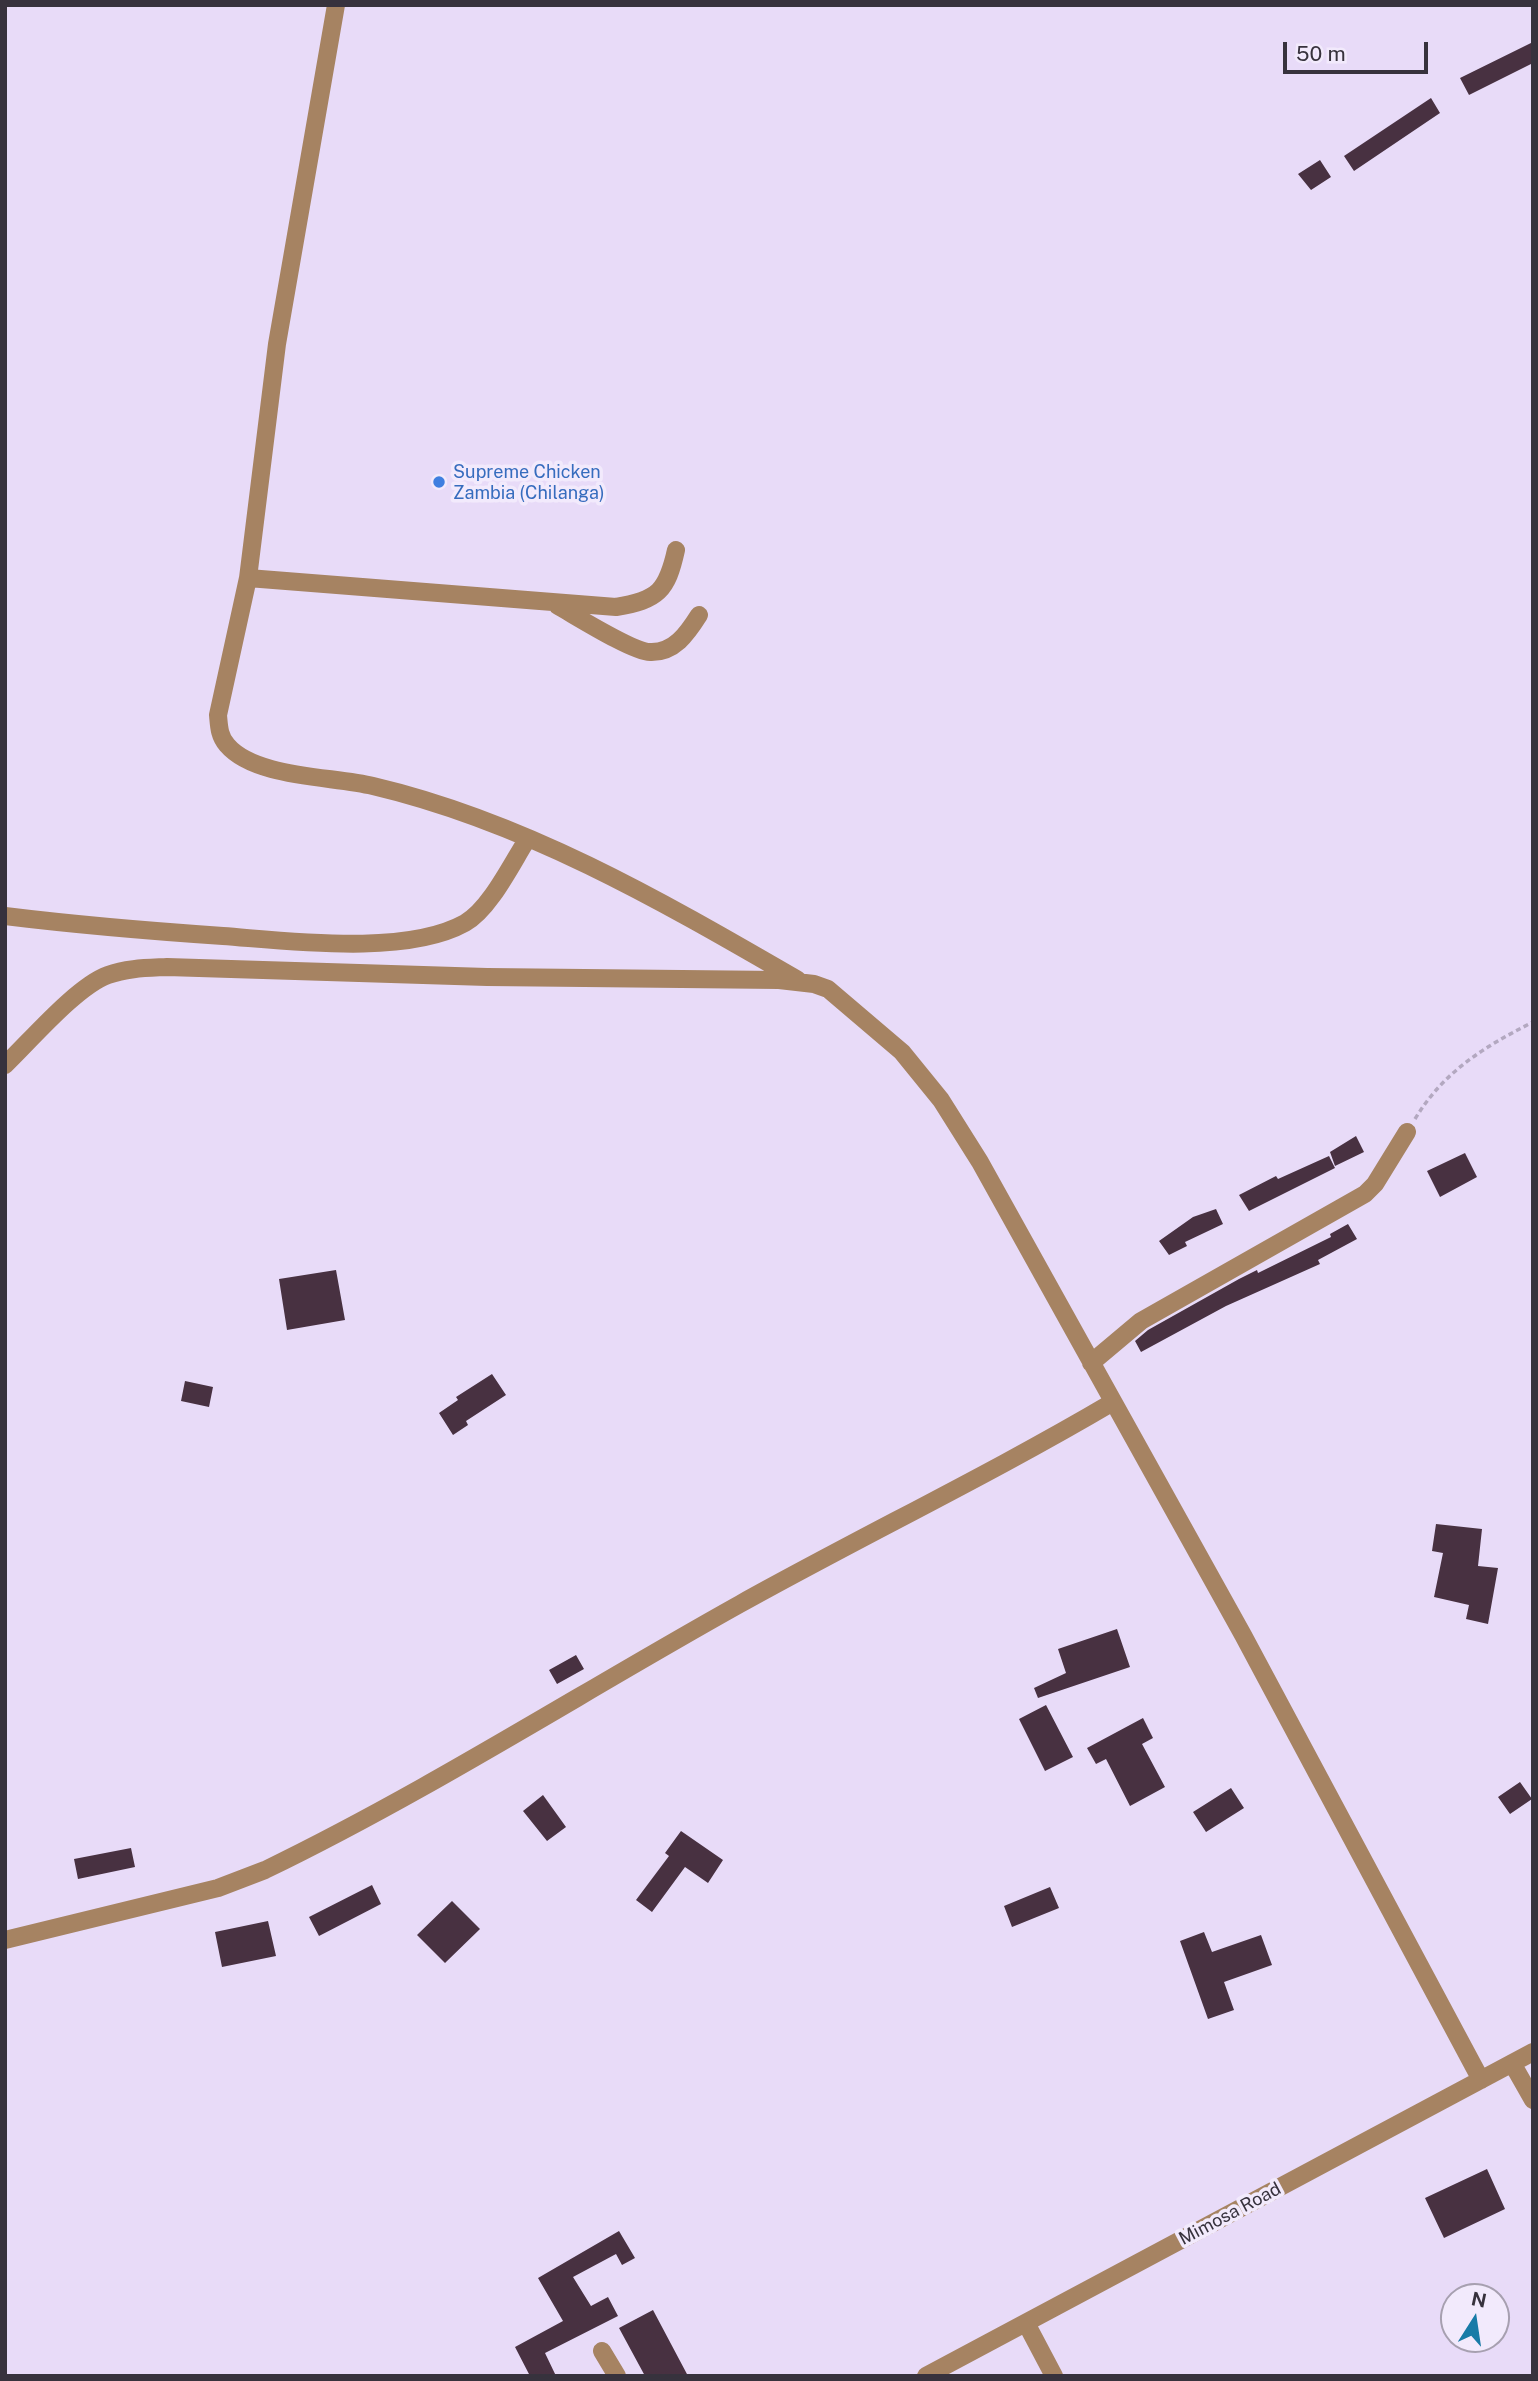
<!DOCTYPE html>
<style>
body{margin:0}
#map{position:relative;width:1538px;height:2381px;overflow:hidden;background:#e8dbf8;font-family:"Public Sans",sans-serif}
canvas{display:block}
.frame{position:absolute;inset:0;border:7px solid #37323d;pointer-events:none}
.north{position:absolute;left:1440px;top:2283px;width:70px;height:70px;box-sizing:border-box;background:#f2eafc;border:2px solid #a7a0b0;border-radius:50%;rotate:12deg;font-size:19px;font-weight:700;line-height:28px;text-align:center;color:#37323d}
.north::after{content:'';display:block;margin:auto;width:24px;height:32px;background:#187ba7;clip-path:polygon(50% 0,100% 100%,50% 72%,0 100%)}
.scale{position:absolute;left:1283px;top:42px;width:145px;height:32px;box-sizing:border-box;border:4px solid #37323d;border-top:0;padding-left:9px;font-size:21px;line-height:24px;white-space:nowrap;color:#37323d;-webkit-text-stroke:5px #f2eafc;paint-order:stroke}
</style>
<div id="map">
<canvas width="1538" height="2381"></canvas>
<div class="frame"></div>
<div class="north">N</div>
<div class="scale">50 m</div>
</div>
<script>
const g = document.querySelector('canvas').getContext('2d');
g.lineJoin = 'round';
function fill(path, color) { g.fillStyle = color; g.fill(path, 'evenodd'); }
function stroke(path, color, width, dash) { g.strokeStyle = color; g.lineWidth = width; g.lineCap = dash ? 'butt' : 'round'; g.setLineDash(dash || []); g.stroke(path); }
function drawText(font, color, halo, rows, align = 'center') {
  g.font = font + ' "Public Sans",sans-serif'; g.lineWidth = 7; g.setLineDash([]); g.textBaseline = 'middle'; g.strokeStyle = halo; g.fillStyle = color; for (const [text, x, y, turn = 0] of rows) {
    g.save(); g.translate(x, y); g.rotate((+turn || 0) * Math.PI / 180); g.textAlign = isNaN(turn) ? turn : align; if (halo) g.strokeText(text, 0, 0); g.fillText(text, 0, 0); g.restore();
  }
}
fill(new Path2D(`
 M1533 42V63L1469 95 1460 78Z
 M1431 98 1440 113 1354 171 1344 156Z
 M1320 160 1331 177 1311 190 1298 174Z
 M1356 1136 1364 1152 1335 1166 1330 1152Z
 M1465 1153 1477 1177 1440 1197 1427 1171Z
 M1329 1156 1335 1168 1249 1211 1239 1195 1276 1176 1278 1179Z
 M1216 1209 1223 1224 1185 1242 1187 1246 1169 1255 1159 1241 1193 1217Z
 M1348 1224 1357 1239 1318 1260 1320 1264 1226 1306 1141 1352 1135 1341 1148 1330 1239 1279 1257 1270 1258 1273 1331 1237 1330 1234Z
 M336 1270 345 1320 287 1330 279 1279Z
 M492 1374 506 1395 466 1421 468 1425 453 1435 439 1413 458 1400 456 1397Z
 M185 1381 213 1387 209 1407 181 1401Z
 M1436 1524 1482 1529 1478 1566 1498 1568 1488 1624 1466 1619 1469 1605 1434 1597 1443 1553 1432 1551Z
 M1117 1629 1130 1667 1038 1698 1034 1688 1066 1673 1058 1649Z
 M576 1655 584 1669 557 1684 549 1670Z
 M1046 1705 1073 1757 1045 1771 1019 1719Z
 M1143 1718 1153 1738 1142 1744 1165 1787 1130 1806 1106 1759 1096 1764 1087 1748Z
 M1520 1782 1532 1799 1510 1814 1498 1797Z
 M1231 1788 1244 1808 1206 1832 1193 1812Z
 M543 1795 566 1827 547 1841 523 1811Z
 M681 1831 723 1860 708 1883 685 1867 652 1912 636 1900 669 1856 665 1853Z
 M131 1848 135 1867 78 1879 74 1859Z
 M372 1885 381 1904 319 1936 309 1917Z
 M1050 1887 1059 1908 1012 1927 1004 1906Z
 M452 1901 480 1929 445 1963 417 1935Z
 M268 1921 276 1956 222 1967 215 1932Z
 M1204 1932 1212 1952 1261 1935 1272 1965 1224 1982 1234 2010 1208 2019 1180 1941Z
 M1487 2169 1505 2209 1444 2238 1425 2198Z
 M619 2231 635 2258 622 2265 616 2254 573 2277 591 2306 608 2297 618 2316 545 2353 556 2376H530L515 2347 563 2321 538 2278Z
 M653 2310 688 2376H645L619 2328Z`), '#483141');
stroke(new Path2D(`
 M1415 1119C1444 1071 1484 1047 1533 1022`), '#b3a8c0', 3.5, [5, 3.5]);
stroke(new Path2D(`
 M336 5 277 344 248 578 218 715C219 726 219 736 227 745 255 778 332 776 373 786 526 822 663 902 798 980
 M248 578 616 607C658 600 667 591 676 550
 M558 606C576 616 633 652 650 652 674 653 687 634 699 615
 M5 916C78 925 150 931 223 936 290 941 406 956 465 923 490 909 512 863 528 838
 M5 1065C31 1040 77 986 108 975 127 968 148 968 167 967L487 977 779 980 814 984 828 989 902 1052 941 1100 980 1162 1243 1635 1481 2080
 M1091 1363 1141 1321 1365 1194 1375 1184 1407 1132
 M5 1940 218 1888 265 1870C428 1791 582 1692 740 1604 864 1535 991 1474 1113 1402
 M1512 2063 1533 2100
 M1026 2323 1054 2376
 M602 2351 617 2376
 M926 2376 1533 2052`), '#a68362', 18);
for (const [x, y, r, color] of [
 [439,482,7,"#3f7fe0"]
]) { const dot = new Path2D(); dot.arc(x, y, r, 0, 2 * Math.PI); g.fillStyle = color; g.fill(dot); stroke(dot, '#f2eafc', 2.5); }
drawText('18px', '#366cbe', '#f2eafc', [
 ["Supreme Chicken",453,472],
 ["Zambia (Chilanga)",453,493]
], 'left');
drawText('18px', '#37323d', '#f2eafc', [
 ["Mimosa Road",1230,2214,-28]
]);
</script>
